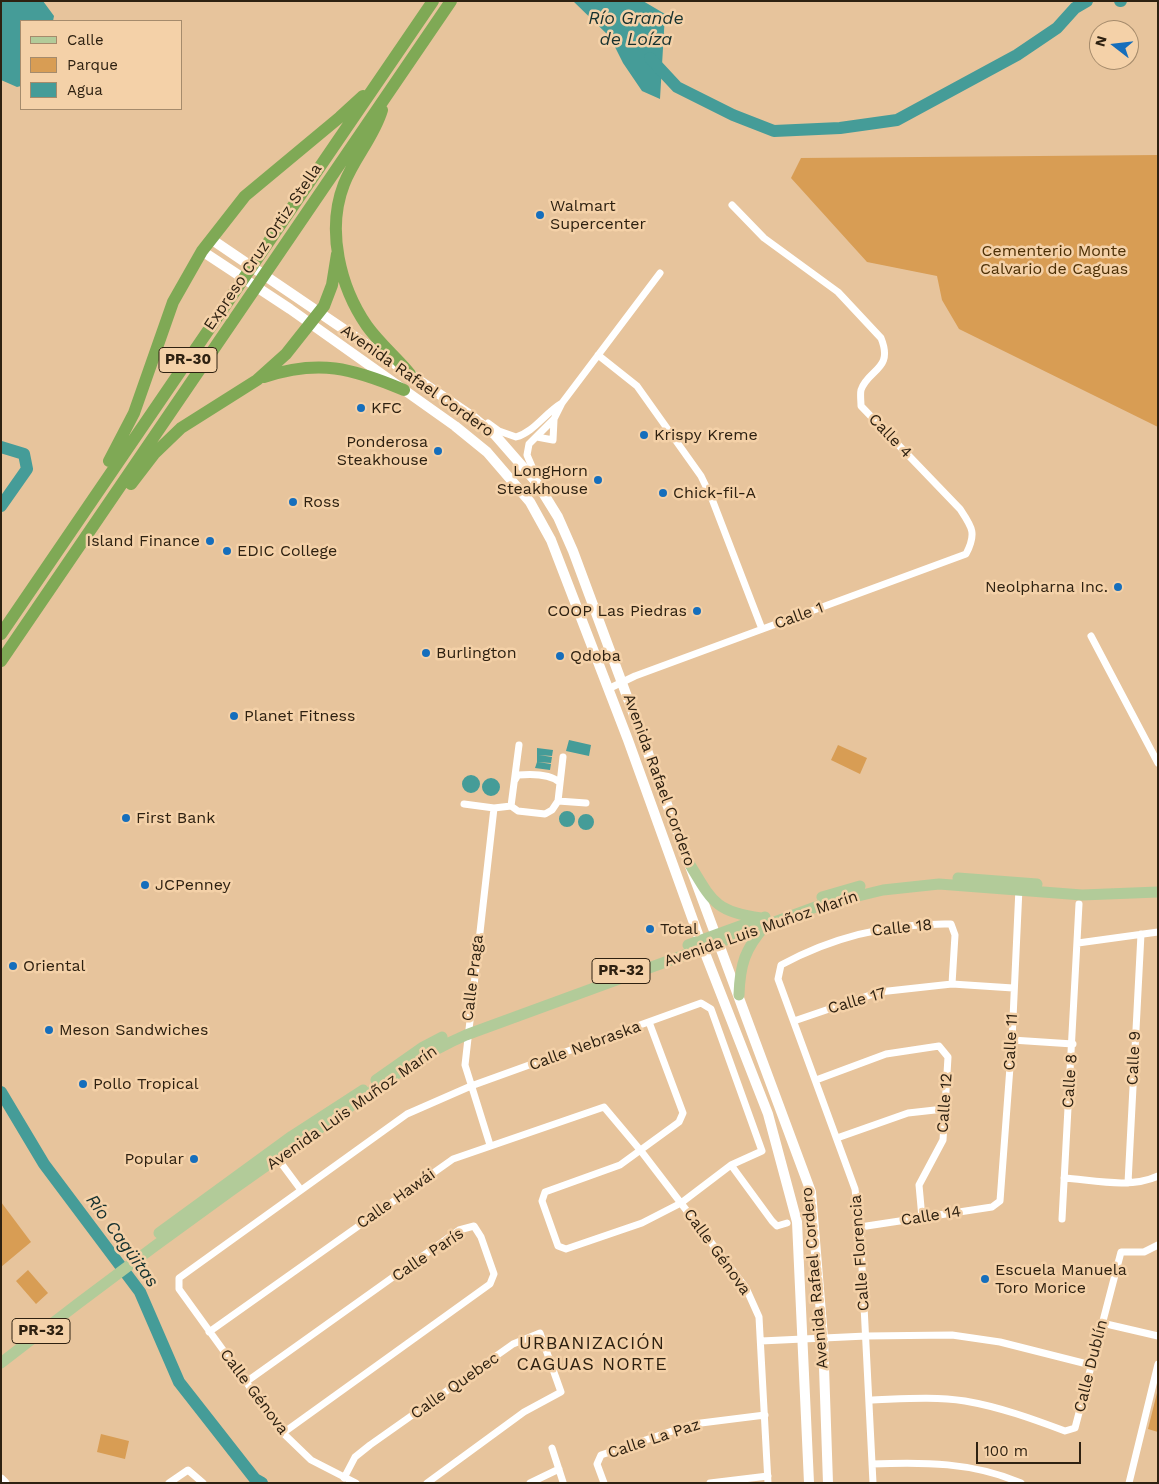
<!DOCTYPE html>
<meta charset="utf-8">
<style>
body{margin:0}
#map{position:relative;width:1159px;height:1484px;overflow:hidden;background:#e7c49c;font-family:"Work Sans",sans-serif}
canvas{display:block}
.frame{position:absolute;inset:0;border:2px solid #2e2111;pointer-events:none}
.legend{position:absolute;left:20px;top:20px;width:162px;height:90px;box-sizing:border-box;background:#f4d1a8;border:1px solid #a58b6c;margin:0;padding:6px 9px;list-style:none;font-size:15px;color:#2e2111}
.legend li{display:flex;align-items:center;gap:10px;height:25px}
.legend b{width:25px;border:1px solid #a58b6c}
.north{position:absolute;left:1089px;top:20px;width:50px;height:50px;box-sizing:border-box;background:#f4d1a8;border:1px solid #a58b6c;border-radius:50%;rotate:286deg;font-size:14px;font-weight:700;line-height:20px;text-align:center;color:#2e2111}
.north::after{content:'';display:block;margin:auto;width:18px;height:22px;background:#156ebc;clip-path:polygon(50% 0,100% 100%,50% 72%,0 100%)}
.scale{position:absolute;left:976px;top:1442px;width:105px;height:22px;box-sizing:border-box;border:2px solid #2e2111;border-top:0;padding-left:6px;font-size:15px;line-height:18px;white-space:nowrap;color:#2e2111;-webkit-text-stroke:4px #f4d1a8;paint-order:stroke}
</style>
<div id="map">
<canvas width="1159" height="1484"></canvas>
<div class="frame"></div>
<ul class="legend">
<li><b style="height:6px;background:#b2cb99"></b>Calle</li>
<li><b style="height:14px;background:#d89d54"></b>Parque</li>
<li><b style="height:14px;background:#459c98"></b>Agua</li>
</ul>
<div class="north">N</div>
<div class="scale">100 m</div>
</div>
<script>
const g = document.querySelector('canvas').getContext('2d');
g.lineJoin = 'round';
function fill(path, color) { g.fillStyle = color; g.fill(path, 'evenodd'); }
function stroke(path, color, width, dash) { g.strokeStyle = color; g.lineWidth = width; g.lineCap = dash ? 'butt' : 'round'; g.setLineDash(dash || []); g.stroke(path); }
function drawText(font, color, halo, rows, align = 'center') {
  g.font = font + ' "Work Sans",sans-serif'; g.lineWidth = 5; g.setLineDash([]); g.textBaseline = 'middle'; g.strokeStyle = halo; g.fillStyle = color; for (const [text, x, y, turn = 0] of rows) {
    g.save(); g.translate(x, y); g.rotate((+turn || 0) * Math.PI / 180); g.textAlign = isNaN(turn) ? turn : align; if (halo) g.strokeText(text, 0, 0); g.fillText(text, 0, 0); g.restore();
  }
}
fill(new Path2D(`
 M1158 155V427L959 329 942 300 937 276 867 262 791 178 801 158Z
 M838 745 867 758 860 774 831 760Z
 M1 1202 31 1242 1 1267Z
 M28 1270 48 1293 36 1304 16 1281Z
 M1158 1389V1432L1148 1429Z
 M101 1434 129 1441 125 1459 97 1452Z`), '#d89d54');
fill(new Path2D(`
 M1 1H43L54 16 53 21H21V86L17 87 1 80Z
 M573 1H643L665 14 660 99 642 91 623 63 610 37Z
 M569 740 591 745 589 756 566 751Z
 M537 748 553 750 552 756 539 755 552 757 551 763 538 762 551 764 550 770 535 768 537 762Z
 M462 784a9 9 0 1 1 18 0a9 9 0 1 1-18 0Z
 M482 787a9 9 0 1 1 18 0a9 9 0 1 1-18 0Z
 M559 819a8 8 0 1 1 16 0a8 8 0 1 1-16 0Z
 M578 822a8 8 0 1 1 16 0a8 8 0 1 1-16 0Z`), '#459c98');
stroke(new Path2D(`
 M1120 1H1121
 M650 58 677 87 733 115 774 131 840 128 897 120 1017 55 1057 28 1075 8 1087 1
 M1 447 24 454 27 469 1 506
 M1 1092 44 1164 140 1292 179 1382 255 1479 262 1483`), '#459c98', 12);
stroke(new Path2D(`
 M598 355 637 386 701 476 712 499 762 629
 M488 423 499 431 516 437C534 432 545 413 562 403
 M537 437 553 440 554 420
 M533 478V469L527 455 529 444 554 419 562 403 660 273
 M1091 636 1158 763
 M608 689 635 676 966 554C977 533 972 527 960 509L861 406C861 401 860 394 861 390 868 369 894 370 881 338L838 292 764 238 732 205
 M515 780 518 775C530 774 550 774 559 782
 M558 801 586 803
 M464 804 494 808 511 806 518 811 545 814 552 810 558 801 563 757
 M511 806 519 745
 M1078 943 1158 932
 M794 1021 879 992 952 984 1013 988
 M1012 1040 1073 1044
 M816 1080 886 1054 939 1046 948 1057 943 1140 919 1185 922 1218
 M837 1138 908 1113 944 1109
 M490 1145 465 1065 494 808
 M275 1155 301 1190
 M731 1165 772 1221 777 1226 787 1223
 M1064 1178C1093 1180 1130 1189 1158 1176
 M1128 1183 1141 934
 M1062 1219 1079 904
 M860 1227 992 1207 1000 1201 1012 1040 1019 888
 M1102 1323 1158 1336
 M209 1332 453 1159 604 1107 641 1151 746 1288 759 1317 768 1483
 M761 1341 866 1336 952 1335 1000 1342 1091 1365
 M246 1382 459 1230 474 1226 481 1237 494 1274 490 1284 283 1433
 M869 1400C901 1399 934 1396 965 1401 1000 1407 1033 1419 1065 1431L1075 1428 1121 1252H1144L1158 1245
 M552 1448 563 1482
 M872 1464C923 1462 973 1462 1021 1483
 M344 1478 355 1457 370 1445 513 1344 540 1333 561 1392 524 1412 427 1483
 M169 1483 188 1470 203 1483
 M356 1483 311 1460 283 1433 179 1289V1278L407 1114 471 1086 701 1003 711 1009 762 1151 731 1165 681 1203 642 1223 566 1249 558 1246 542 1201 545 1192 620 1165 679 1122 683 1113 649 1022
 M530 1483 559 1469
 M604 1483 597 1464 601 1455 693 1424 765 1415
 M710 1483 768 1476
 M873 1483 860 1227 855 1189 778 979 781 965C834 936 892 923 951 924L955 935 952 984
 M1129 1483 1158 1364`), '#fff', 7);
stroke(new Path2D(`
 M1 1479 5 1483`), '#fff', 9);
stroke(new Path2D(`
 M211 239 473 417 495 435 537 483 558 517 573 551 811 1192 823 1338 828 1483
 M202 251 290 309 455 426 487 452 530 502 551 540 628 740 703 948 768 1114 797 1222 809 1483`), '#fff', 10);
stroke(new Path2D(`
 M689 863C712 901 715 912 761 918
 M958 878 1037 884
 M822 897 860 886
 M688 945 765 917
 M739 995C740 964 745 949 765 926
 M376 1080 423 1047 442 1037
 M159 1233 292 1136 363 1090
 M1 1363C102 1284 205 1208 310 1135 361 1100 410 1059 466 1035L821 905 883 890 939 884 1082 895 1158 892`), '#b2cb99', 11);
stroke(new Path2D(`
 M382 110C374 137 354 158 344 184 326 230 340 287 367 326 380 344 397 358 410 374
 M264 377C319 359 352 368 404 390
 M109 461 134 413 173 302 202 251 245 196 340 117 363 96
 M131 484 154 454 181 428 257 380 286 354 324 306 332 285 337 254
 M1 634 433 1
 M1 661 451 1`), '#7fa955', 12);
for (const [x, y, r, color] of [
 [540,215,5,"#156ebc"],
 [361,408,5,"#156ebc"],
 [644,435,5,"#156ebc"],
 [438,451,5,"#156ebc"],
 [598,480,5,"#156ebc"],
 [663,493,5,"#156ebc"],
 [293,502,5,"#156ebc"],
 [210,541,5,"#156ebc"],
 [227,551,5,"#156ebc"],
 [1118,587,5,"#156ebc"],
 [697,611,5,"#156ebc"],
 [426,653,5,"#156ebc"],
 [560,656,5,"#156ebc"],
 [234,716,5,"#156ebc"],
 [126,818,5,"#156ebc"],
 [145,885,5,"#156ebc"],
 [650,929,5,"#156ebc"],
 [13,966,5,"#156ebc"],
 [49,1030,5,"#156ebc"],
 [83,1084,5,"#156ebc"],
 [194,1159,5,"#156ebc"],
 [985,1279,5,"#156ebc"]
]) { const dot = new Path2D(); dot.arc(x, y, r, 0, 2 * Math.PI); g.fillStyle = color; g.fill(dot); stroke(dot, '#f4d1a8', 2); }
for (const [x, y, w] of [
 [188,360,58],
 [621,971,58],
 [41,1331,58]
]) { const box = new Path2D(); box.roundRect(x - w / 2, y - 12.5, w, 25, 4); g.fillStyle = '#f4d1a8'; g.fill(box); stroke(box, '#2e2111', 1); }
drawText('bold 15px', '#2e2111', null, [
 ["PR-30",188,360],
 ["PR-32",621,971],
 ["PR-32",41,1331]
]);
drawText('16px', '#2e2111', '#f4d1a8', [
 ["Walmart",550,206],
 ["Supercenter",550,224],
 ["KFC",371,408],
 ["Krispy Kreme",654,435],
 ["Ponderosa",428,442,"right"],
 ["Steakhouse",428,460,"right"],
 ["LongHorn",588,471,"right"],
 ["Steakhouse",588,489,"right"],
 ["Chick-fil-A",673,493],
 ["Ross",303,502],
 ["Island Finance",200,541,"right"],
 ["EDIC College",237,551],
 ["Neolpharna Inc.",1108,587,"right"],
 ["COOP Las Piedras",687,611,"right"],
 ["Burlington",436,653],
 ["Qdoba",570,656],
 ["Planet Fitness",244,716],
 ["First Bank",136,818],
 ["JCPenney",155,885],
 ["Total",660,929],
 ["Oriental",23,966],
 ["Meson Sandwiches",59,1030],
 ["Pollo Tropical",93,1084],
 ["Popular",184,1159,"right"],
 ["Escuela Manuela",995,1270],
 ["Toro Morice",995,1288]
], 'left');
drawText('16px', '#2e2111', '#f4d1a8', [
 ["Expreso Cruz Ortiz Stella",263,247,-56],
 ["Avenida Rafael Cordero",417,381,35],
 ["Calle 4",890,436,46],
 ["Calle 1",799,616,-20],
 ["Avenida Rafael Cordero",659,780,70],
 ["Calle 18",902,928,-6],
 ["Avenida Luis Muñoz Marín",761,929,-19],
 ["Calle Praga",473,978,-83],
 ["Calle 17",857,1001,-16],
 ["Calle 11",1011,1042,-87],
 ["Calle Nebraska",585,1046,-20],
 ["Calle 9",1134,1058,-87],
 ["Calle 8",1070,1081,-86],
 ["Calle 12",945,1103,-86],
 ["Avenida Luis Muñoz Marín",352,1108,-35],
 ["Calle Hawái",396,1199,-35],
 ["Calle 14",931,1216,-9],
 ["Calle Génova",717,1252,54],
 ["Calle Florencia",860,1253,-94],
 ["Calle París",428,1255,-34],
 ["Avenida Rafael Cordero",815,1278,-95],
 ["Calle Dublín",1091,1366,-76],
 ["Calle Quebec",455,1386,-35],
 ["Calle Génova",254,1392,53],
 ["Calle La Paz",654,1439,-18]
]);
drawText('16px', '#4d3006', '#f4d1a8', [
 ["Cementerio Monte",1054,251],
 ["Calvario de Caguas",1054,269]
]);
drawText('italic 18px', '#15312f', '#f4d1a8', [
 ["Río Grande",636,19],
 ["de Loíza",636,40],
 ["Río Cagüitas",122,1241,54]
]);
g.letterSpacing = '1px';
drawText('18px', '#2e2111', '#f4d1a8', [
 ["URBANIZACIÓN",592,1344],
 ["CAGUAS NORTE",592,1365]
]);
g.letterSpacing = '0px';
</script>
